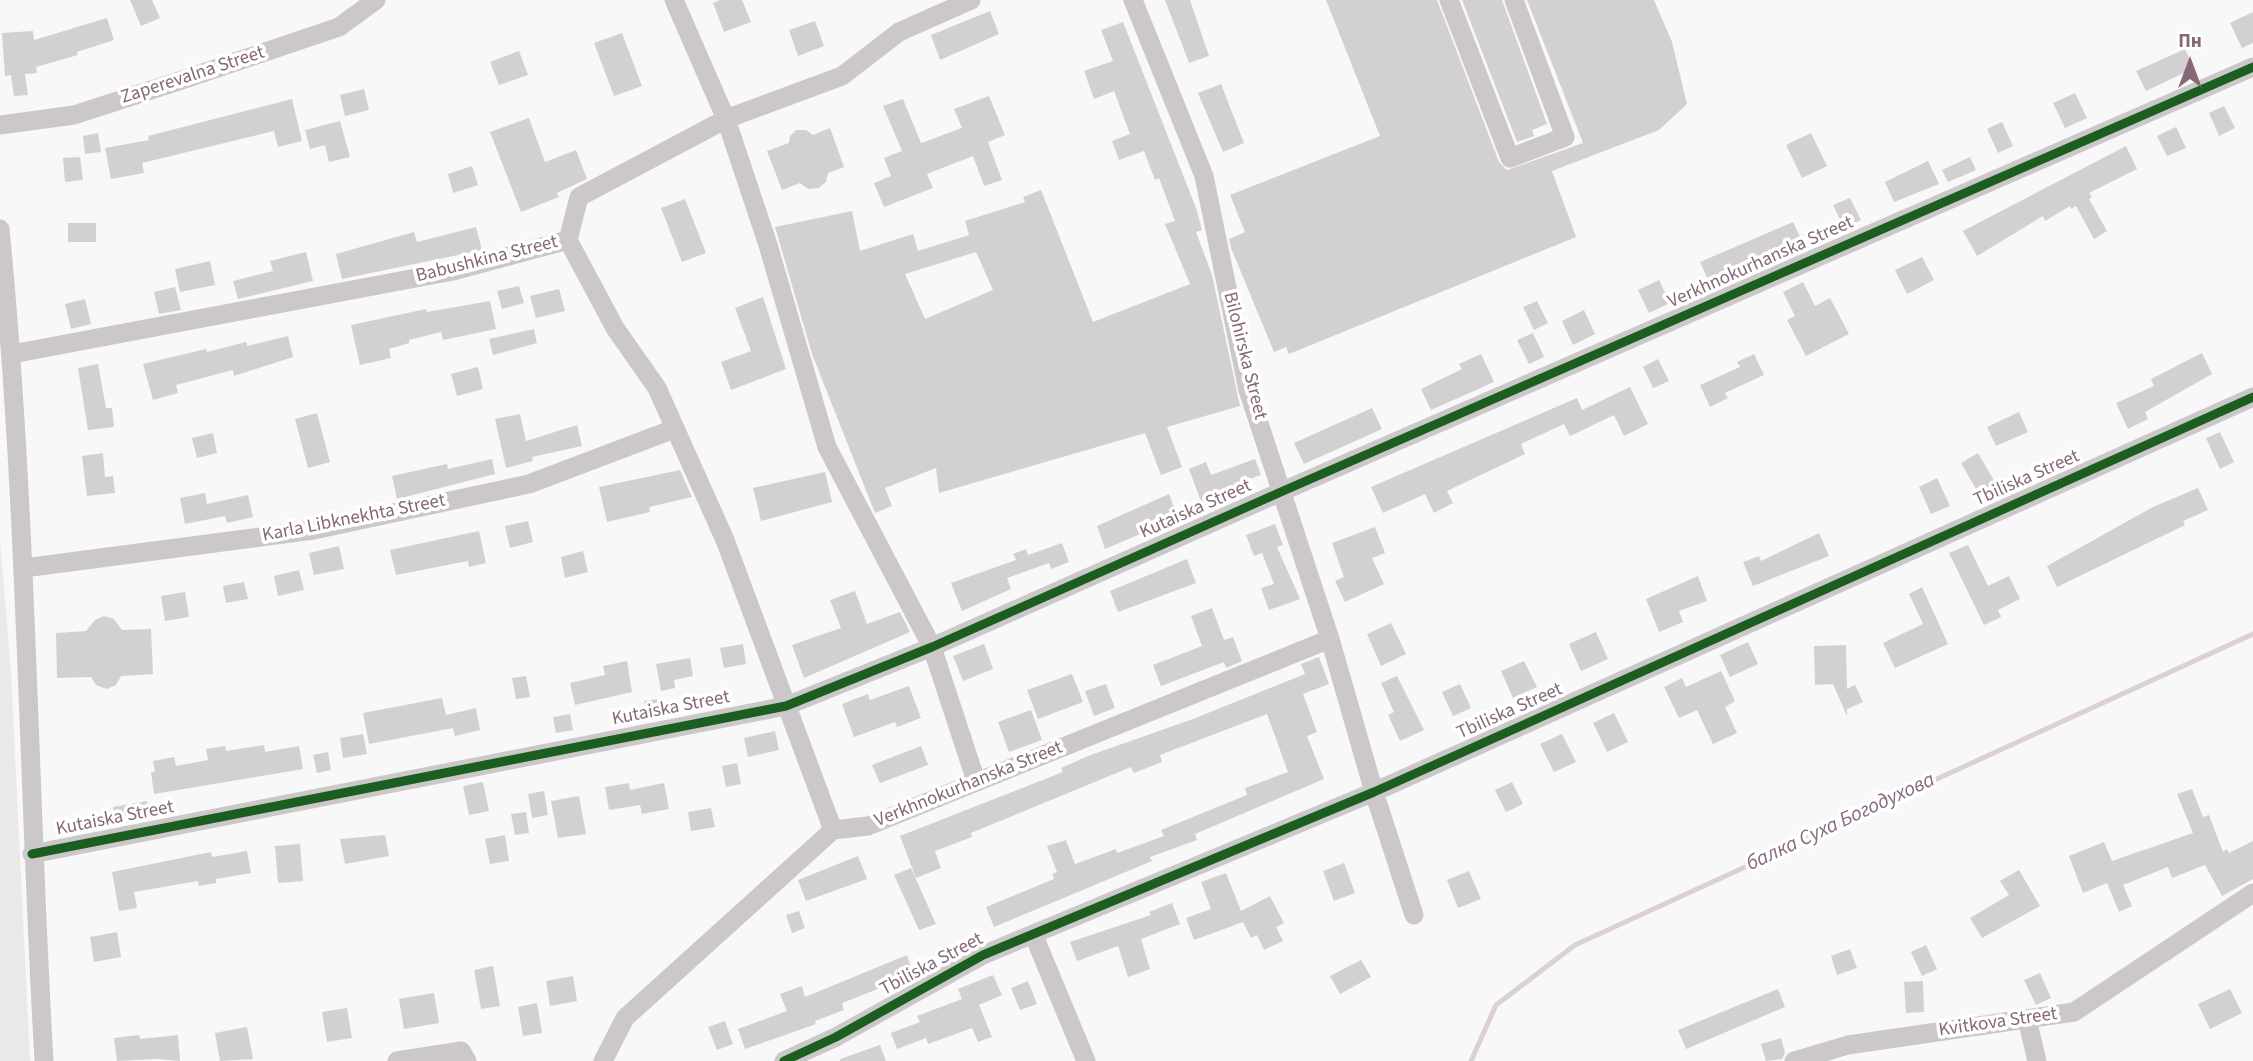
<!DOCTYPE html>
<meta charset="utf-8">
<style>
body{margin:0}
#map{position:relative;width:2253px;height:1061px;overflow:hidden;background:#f8f8f8;font-family:"Source Sans 3",sans-serif}
canvas{display:block}
.north{position:absolute;left:2155px;top:28px;width:70px;height:70px;-webkit-text-stroke:5px #fff;paint-order:stroke;rotate:0deg;font-size:19px;font-weight:700;line-height:28px;text-align:center;color:#876879}
.north::after{content:'';display:block;margin:auto;width:24px;height:32px;background:#876879;clip-path:polygon(50% 0,100% 100%,50% 72%,0 100%)}
</style>
<div id="map">
<canvas width="2253" height="1061"></canvas>
<div class="north">Пн</div>
</div>
<script>
const g = document.querySelector('canvas').getContext('2d');
g.lineJoin = 'round';
function fill(path, color) { g.fillStyle = color; g.fill(path, 'evenodd'); }
function stroke(path, color, width, dash) { g.strokeStyle = color; g.lineWidth = width; g.lineCap = dash ? 'butt' : 'round'; g.setLineDash(dash || []); g.stroke(path); }
function drawText(font, color, halo, rows, align = 'center') {
  g.font = font + ' "Source Sans 3",sans-serif'; g.lineWidth = 7; g.setLineDash([]); g.textBaseline = 'middle'; g.strokeStyle = halo; g.fillStyle = color; for (const [text, x, y, turn = 0] of rows) {
    g.save(); g.translate(x, y); g.rotate((+turn || 0) * Math.PI / 180); g.textAlign = isNaN(turn) ? turn : align; if (halo) g.strokeText(text, 0, 0); g.fillText(text, 0, 0); g.restore();
  }
}
fill(new Path2D(`
 M0 539 11 673 30 1061H0Z`), '#eae8ea');
stroke(new Path2D(`
 M1471 1061 1496 1005 1575 945 2253 634`), '#dbd0d8', 5);
fill(new Path2D(`
 M130 0H152L160 18 141 26Z
 M720 0H742L751 22 724 32 713 3Z
 M1165 0H1190L1209 56 1189 63Z
 M1326 0H1437L1499 162 1507 170 1583 143 1527 0H1654L1672 42 1687 104 1659 130 1552 171 1576 237 1289 354 1286 347 1274 352 1231 248 1229 239 1245 232 1230 195 1380 136Z
 M1462 0H1502L1547 124 1532 130 1534 136 1517 142Z
 M990 11 999 34 940 60 931 35Z
 M2253 12V43L2242 48 2230 23Z
 M107 18 114 40 77 52 78 55 36 67 37 73 25 74 28 95 14 96 11 75 5 76 2 33 33 31 34 40Z
 M815 21 824 46 798 56 789 30Z
 M1123 22 1196 208 1202 230 1196 232 1212 275 1240 406 1167 427 1182 467 1161 475 1145 433 939 493 936 468 885 488 892 506 875 513 812 354 775 227 852 211 860 251 913 234 918 251 969 235 965 221 1025 202 1023 197 1041 190 1093 322 1190 284 1165 224 1175 221 1159 178 1155 180 1144 151 1119 160 1112 141 1130 134 1114 91 1094 99 1084 71 1113 61 1101 30ZM976 252 993 290 925 319 905 274Z
 M622 33 642 86 614 96 594 43Z
 M2185 49 2194 68 2146 91 2136 71Z
 M519 51 528 75 499 85 490 62Z
 M1221 84 1244 143 1223 152 1198 93Z
 M364 89 369 110 345 116 340 95Z
 M2075 93 2087 118 2065 128 2053 103Z
 M989 96 1005 135 988 142 1002 180 984 186 973 156 927 174 933 188 884 207 874 183 891 176 884 158 902 151 883 106 903 99 921 143 962 128 954 109Z
 M292 99 302 141 278 147 274 131 142 163 144 173 111 179 105 148 149 140 148 136Z
 M2224 106 2235 128 2219 136 2209 113Z
 M529 118 545 162 576 150 587 179 557 193 559 197 521 212 490 132Z
 M340 121 350 157 329 162 325 145 310 149 305 130Z
 M2002 122 2013 146 1998 153 1987 129Z
 M2176 127 2186 148 2167 156 2157 136Z
 M830 128 844 167 828 173 826 182 819 188 808 189 800 183 782 190 767 151 789 143 790 136 796 130H806L813 135Z
 M98 133 101 152 85 154 83 136Z
 M1811 133 1827 166 1802 178 1786 145Z
 M2126 146 2137 169 2089 193 2092 197 2089 199 2107 231 2094 239 2076 206 2071 209 2070 206 2045 221 2043 216 1977 256 1963 231Z
 M80 157 83 180 65 182 63 158Z
 M1970 157 1976 170 1948 182 1942 170Z
 M1928 161 1939 184 1894 202 1885 182Z
 M472 166 478 185 453 193 448 174Z
 M1850 198 1861 220 1844 228 1833 205Z
 M685 199 706 253 682 262 661 208Z
 M1793 222 1802 241 1711 286 1700 262Z
 M68 223H96V242H68Z
 M476 227 482 250 342 279 336 254 414 232 417 242Z
 M306 252 313 281 238 299 233 281 273 271 270 261Z
 M1922 257 1934 280 1907 294 1895 270Z
 M210 261 215 285 180 292 175 269Z
 M1659 280 1670 303 1649 313 1638 290Z
 M1803 282 1815 306 1830 298 1849 334 1806 356 1787 320 1795 316 1783 292Z
 M519 286 524 303 502 309 497 291Z
 M175 287 181 310 159 314 154 292Z
 M559 289 565 311 536 318 530 296Z
 M763 297 786 369 731 390 721 362 751 351 735 308Z
 M85 299 91 324 71 329 65 304Z
 M490 301 496 329 443 340 441 332 409 340V343L389 349 391 358 360 365 351 325 426 309 427 312Z
 M1537 301 1548 323 1534 330 1523 307Z
 M1584 310 1595 334 1573 345 1562 321Z
 M534 329 537 343 493 355 489 339Z
 M1533 333 1544 357 1529 364 1517 340Z
 M288 336 293 357 234 376 233 370 176 385 178 393 153 400 143 364 206 349 207 352 246 342 247 346Z
 M2202 353 2212 374 2145 412 2148 419 2128 429 2116 403 2154 386 2151 379Z
 M1481 354 1494 382 1431 410 1421 389 1462 369 1459 364Z
 M1754 354 1764 375 1725 393 1728 398 1710 407 1700 385 1740 367 1737 362Z
 M1658 359 1669 381 1653 388 1643 367Z
 M98 364 106 408H112L114 427 88 430 78 368Z
 M478 367 483 389 457 396 451 374Z
 M1630 387 1648 424 1624 436 1614 415 1570 436 1564 424 1521 444 1525 454 1447 491 1453 503 1434 513 1425 494 1383 513 1371 487 1577 398 1582 410Z
 M1372 408 1382 429 1304 464 1294 443Z
 M2019 412 2028 432 1996 446 1987 427Z
 M317 413 330 462 308 468 295 419Z
 M520 414 526 441 577 425 582 446 532 457 533 461 506 468 495 419Z
 M2220 432 2234 462 2220 469 2206 438Z
 M213 433 217 453 197 458 192 438Z
 M103 453 105 477 113 476 115 493 87 496 82 456Z
 M1978 453 1997 486 1980 496 1961 463Z
 M492 459 495 474 397 499 392 476 447 464 448 469Z
 M1255 459 1261 475 1217 491 1221 501 1203 507 1189 469 1206 462 1211 475Z
 M680 470 692 497 649 507 650 512 607 522 599 487Z
 M825 472 832 502 761 521 753 488Z
 M1937 478 1950 506 1931 514 1919 487Z
 M2198 488 2208 510 2183 521 2185 525 2057 587 2047 566 2153 507Z
 M205 493 207 504 248 495 253 517 227 523 225 516 185 524 180 498Z
 M1169 494 1178 518 1105 549 1097 526Z
 M528 521 533 542 510 548 505 526Z
 M1275 524 1283 545 1277 547 1300 599 1269 610 1261 588 1274 584 1262 553 1254 556 1246 535Z
 M1375 527 1385 553 1372 558 1384 584 1345 602 1335 581 1344 577 1332 543Z
 M479 531 486 563 469 567 468 561 396 575 390 550Z
 M1819 533 1829 556 1753 586 1743 562 1759 556 1761 561Z
 M1062 543 1069 562 1051 569 1049 563 1007 578 1011 589 962 611 951 583 1016 560 1013 554 1026 549 1028 555Z
 M1968 545 1988 586 2009 576 2020 599 1998 610 2001 617 1984 625 1949 553Z
 M339 546 344 569 314 575 309 553Z
 M583 551 588 572 565 578 561 557Z
 M1187 559 1196 583 1118 612 1110 591Z
 M299 570 304 590 278 596 274 576Z
 M1698 576 1707 601 1679 611 1683 622 1659 632 1646 599Z
 M244 582 248 599 226 603 223 586Z
 M1922 587 1948 644 1895 668 1883 643 1923 624 1909 594Z
 M855 591 867 624 900 612 910 632 804 678 792 645 841 628 830 600Z
 M185 592 189 617 165 621 161 596Z
 M1212 608 1224 640 1233 637 1242 661 1226 668 1224 662 1161 686 1153 665 1202 646 1191 616Z
 M104 616 114 619 122 630 151 629 153 674 121 676 116 685 107 689 96 685 91 677 57 678 56 633 86 631 95 620Z
 M1391 623 1406 654 1381 666 1367 634Z
 M1596 632 1608 659 1581 671 1569 644Z
 M1748 642 1758 664 1730 677 1720 655Z
 M743 644 746 664 724 668 720 648Z
 M984 644 993 669 963 681 953 656Z
 M1846 645 1847 689 1855 685 1863 702 1847 709V716L1833 684 1815 685 1814 646Z
 M1319 657 1329 684 1303 694 1317 732 1307 736 1324 779 1195 834 1197 840 1150 857 1152 861 994 927 986 907 1054 879 1052 874 1057 872 1047 846 1066 840 1075 864 1116 849 1117 853 1164 836 1161 830 1247 795 1245 788 1288 772 1267 714 1160 755 1162 762 1134 773 1131 767 971 833 972 837 935 851 941 868 916 878 900 836 1063 772 1061 768 1088 756 1193 719 1305 674 1301 664Z
 M690 658 693 676 674 680 675 688 661 691 656 664Z
 M627 661 632 692 575 705 570 683 605 675 603 666Z
 M1524 661 1537 687 1513 698 1501 671Z
 M1721 671 1735 701 1725 707 1737 733 1713 744 1697 710 1679 718 1664 687 1682 678 1686 687Z
 M1072 674 1083 702 1038 719 1027 690Z
 M526 676 530 697 516 699 512 678Z
 M1397 676 1424 730 1400 741 1388 715 1394 712 1381 683Z
 M1106 684 1115 708 1094 716 1085 691Z
 M1460 684 1471 708 1453 716 1442 692Z
 M909 686 921 718 897 727 895 722 854 737 842 704 868 694 870 700Z
 M442 698 446 715 476 708 480 730 455 736 453 728 369 744 363 713Z
 M664 698 666 713 646 716 644 701Z
 M1031 710 1042 740 1009 752 998 722Z
 M1614 713 1628 742 1607 752 1593 723Z
 M570 714 573 730 556 733 553 717Z
 M775 731 779 750 748 757 744 738Z
 M363 734 367 754 343 758 340 738Z
 M1562 734 1576 762 1554 772 1540 744Z
 M264 745 265 752 299 746 303 769 154 794 151 772H155L153 761 174 757 176 766 208 760 206 749 225 746 226 751Z
 M921 746 928 765 880 783 872 765Z
 M328 752 331 770 317 773 313 755Z
 M737 763 741 784 726 787 722 766Z
 M483 782 489 811 469 815 463 786Z
 M1512 782 1523 804 1506 812 1495 790Z
 M629 783 630 790 664 783 669 809 642 814 640 805 609 810 605 787Z
 M2192 789 2203 817 2209 815 2223 852 2227 849 2229 853 2253 841V879L2222 896 2205 865 2172 878 2168 867 2123 885 2132 906 2119 912 2107 883 2083 893 2069 856 2104 842 2112 861 2193 833 2177 794Z
 M544 791 548 815 532 818 528 794Z
 M579 796 586 834 558 838 551 801Z
 M147 801 150 818 116 825 113 807Z
 M711 808 715 827 691 831 688 812Z
 M526 812 529 833 515 835 511 814Z
 M385 835 389 856 345 864 340 839Z
 M505 835 509 861 490 864 485 839Z
 M300 844 303 881 278 883 275 846Z
 M247 851 251 873 216 879V883L199 886 198 881 134 892 137 908 119 911 112 872 211 852 212 857Z
 M858 856 867 879 806 901 798 880Z
 M1344 863 1355 893 1334 901 1323 871Z
 M911 868 936 924 919 930 894 875Z
 M2019 870 2040 906 1982 938 1970 918 2009 895 2000 881Z
 M1469 871 1481 899 1458 908 1447 880Z
 M1226 873 1241 911 1270 896 1284 923 1276 927 1283 941 1264 950 1257 935 1251 938 1243 922 1194 940 1186 918 1211 909 1201 882Z
 M1172 903 1180 924 1141 939 1150 969 1128 977 1118 946 1077 961 1070 942 1151 915 1149 912Z
 M799 911 805 928 792 933 786 915Z
 M117 932 121 957 94 962 90 937Z
 M1926 945 1937 969 1922 976 1911 952Z
 M1850 949 1857 968 1837 975 1831 956Z
 M907 955 914 975 842 1003 844 1010 815 1021 816 1024 745 1049 738 1029 787 1011 780 994 802 986 805 997Z
 M1361 960 1371 977 1340 994 1330 976Z
 M493 966 500 1006 481 1009 474 970Z
 M2040 973 2051 998 2036 1005 2024 980Z
 M993 975 1002 995 979 1005 992 1037 978 1042 972 1028 928 1044 926 1038 897 1049 891 1033 920 1022 917 1016 962 999 958 989Z
 M573 976 577 1001 550 1006 546 981Z
 M1028 981 1037 1004 1020 1010 1011 988Z
 M1923 981 1924 1012 1906 1013 1904 982Z
 M1778 989 1785 1007 1686 1049 1678 1030Z
 M2230 989 2242 1013 2210 1029 2198 1004Z
 M434 993 439 1023 404 1029 399 999Z
 M537 1003 542 1033 523 1036 518 1007Z
 M347 1008 352 1038 327 1042 322 1012Z
 M725 1021 733 1044 717 1050 708 1027Z
 M247 1027 253 1059 220 1061 215 1033Z
 M139 1035 140 1039 178 1035 180 1061 157 1059 117 1061 114 1038Z
 M1781 1038 1785 1053 1782 1059 1766 1061 1761 1044Z
 M880 1045 886 1061H840V1059Z`), '#d3d0d2');
stroke(new Path2D(`
 M674 0 726 119 768 245 827 447 932 647 976 781
 M1133 0 1204 176 1248 390 1330 639 1374 792 1414 915
 M1449 0 1510 158 1565 137 1514 0
 M0 125 74 115 179 81 339 27 376 0
 M0 229C27 505 28 784 44 1061
 M568 240 615 328 657 388 725 540 833 830
 M12 354 453 271 568 240 579 197 726 119 842 76 899 32 971 0
 M24 568 314 530 529 484 674 429
 M32 854 786 706 932 647 1283 491 2253 67
 M1034 936 1086 1061
 M2027 1019 2037 1061
 M397 1061 461 1051 467 1061
 M603 1061 625 1018 833 830 868 826 1330 639
 M784 1061 836 1037 983 955 1374 792 2253 397
 M1794 1061 1848 1045 2074 1012 2253 893`), '#ccc8ca', 19);
stroke(new Path2D(`
 M32 854 786 706 932 647 1283 491 2253 67
 M784 1061 836 1037 983 955 1374 792 2253 397`), '#1b5e20', 9);
drawText('19px', '#876879', '#fff', [
 ["Zaperevalna Street",193,76,-18],
 ["Babushkina Street",487,260,-14],
 ["Verkhnokurhanska Street",1761,263,-24],
 ["Bilohirska Street",1244,356,76],
 ["Tbiliska Street",2027,479,-24],
 ["Kutaiska Street",1196,510,-24],
 ["Karla Libknekhta Street",354,519,-11],
 ["Kutaiska Street",671,709,-11],
 ["Tbiliska Street",1510,712,-24],
 ["Verkhnokurhanska Street",969,785,-22],
 ["Kutaiska Street",115,819,-11],
 ["Tbiliska Street",932,965,-28],
 ["Kvitkova Street",1998,1023,-8]
]);
drawText('italic 21px', '#896980', '#fff', [
 ["балка Суха Богодухова",1841,823,-25]
]);
</script>
